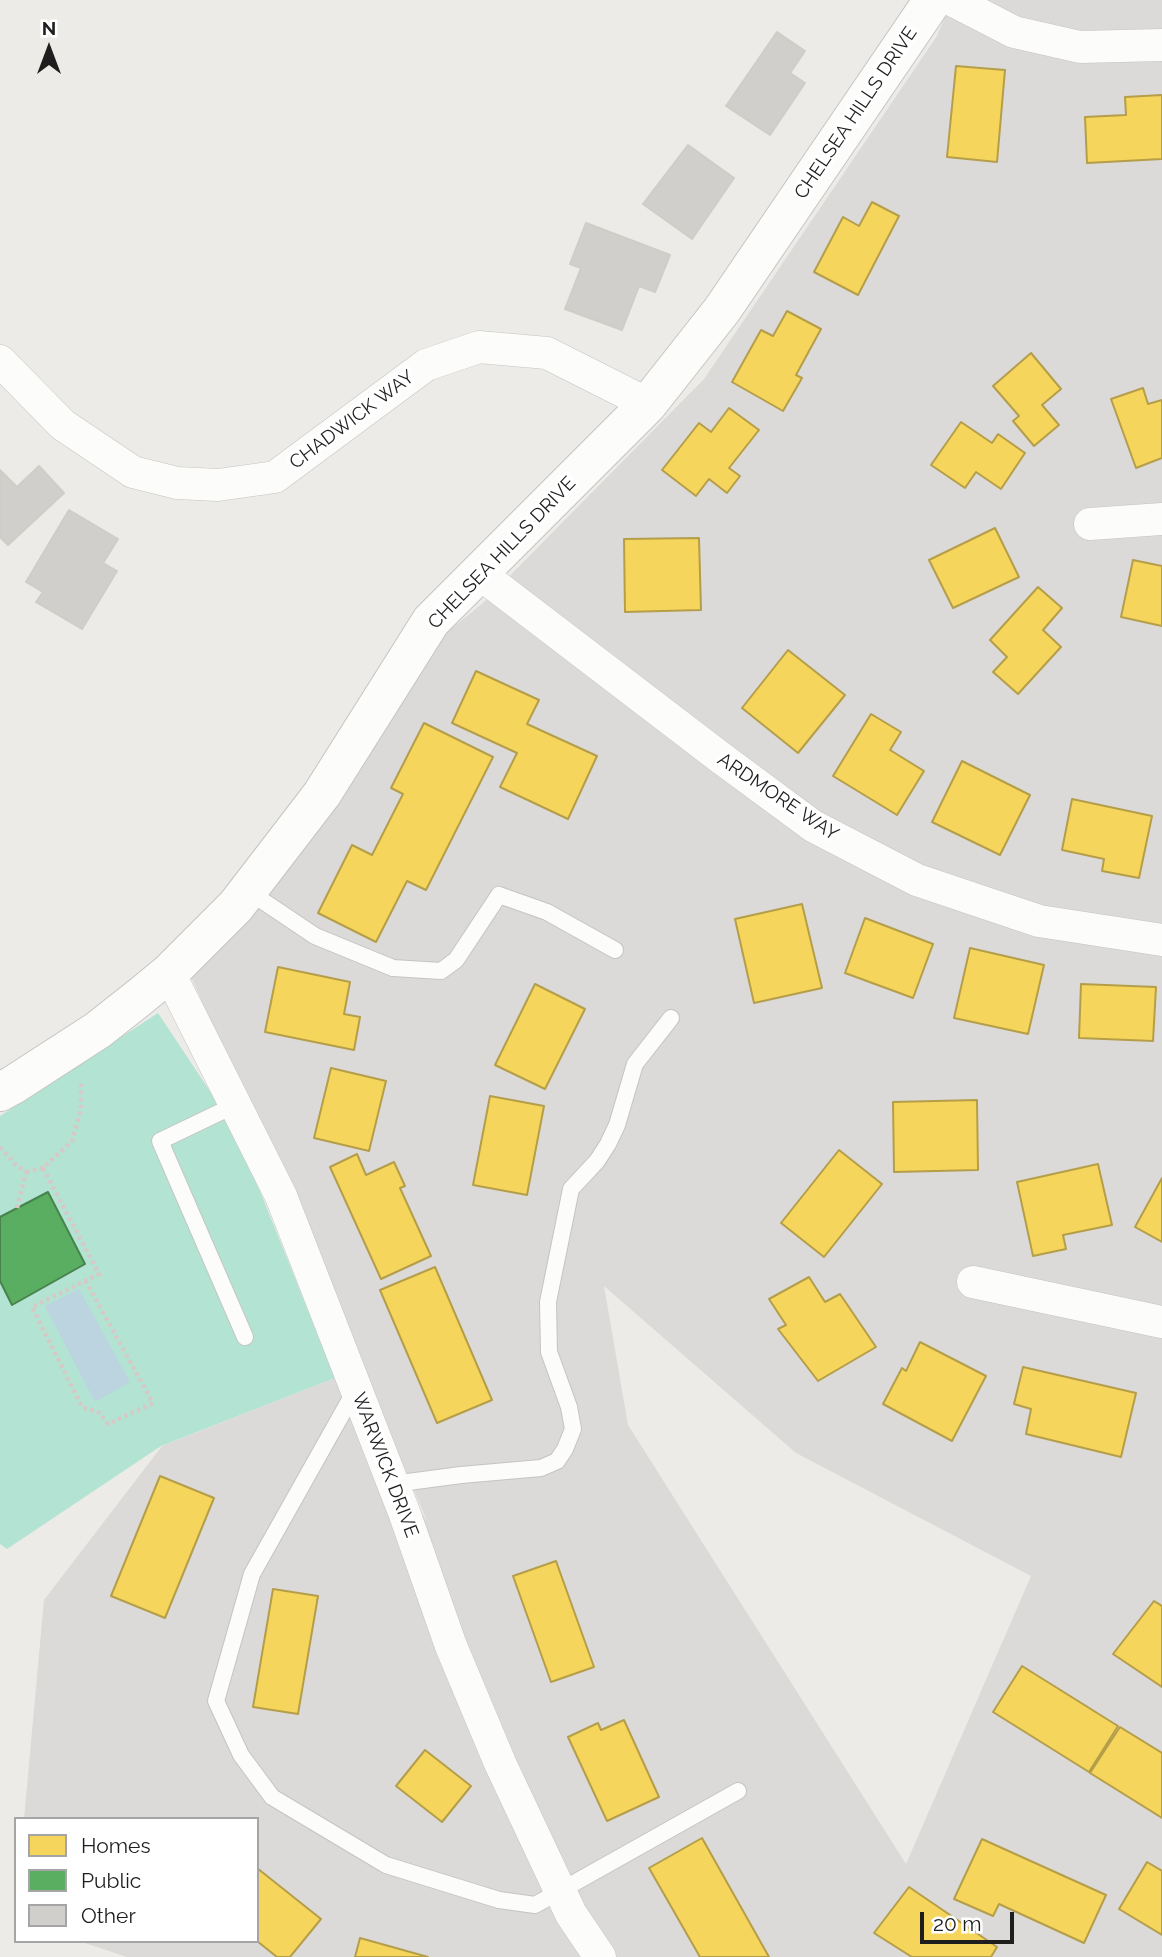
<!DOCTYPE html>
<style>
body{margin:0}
#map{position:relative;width:1162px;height:1957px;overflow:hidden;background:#ecebe7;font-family:Raleway,sans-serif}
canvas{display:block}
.legend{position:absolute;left:14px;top:1817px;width:245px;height:126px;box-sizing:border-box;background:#fff;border:2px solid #a5a5a5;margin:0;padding:9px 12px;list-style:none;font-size:21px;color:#1e1e1e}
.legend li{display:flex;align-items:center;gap:14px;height:35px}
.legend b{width:35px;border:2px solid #a5a5a5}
.north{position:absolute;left:14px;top:14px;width:70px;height:70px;-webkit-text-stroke:5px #fff;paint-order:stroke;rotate:0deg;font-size:19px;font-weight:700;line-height:28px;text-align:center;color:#1e1e1e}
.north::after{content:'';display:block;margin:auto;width:24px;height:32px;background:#1e1e1e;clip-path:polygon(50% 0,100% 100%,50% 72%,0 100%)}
.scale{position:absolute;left:920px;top:1912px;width:94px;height:32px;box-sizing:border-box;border:4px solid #1e1e1e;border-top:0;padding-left:9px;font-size:21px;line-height:24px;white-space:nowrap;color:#1e1e1e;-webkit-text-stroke:5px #fff;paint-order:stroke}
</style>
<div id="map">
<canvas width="1162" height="1957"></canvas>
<ul class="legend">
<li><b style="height:19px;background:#f6d55c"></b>Homes</li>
<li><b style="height:19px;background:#5aae61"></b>Public</li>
<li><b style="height:19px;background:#d0cfcc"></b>Other</li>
</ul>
<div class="north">N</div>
<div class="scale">20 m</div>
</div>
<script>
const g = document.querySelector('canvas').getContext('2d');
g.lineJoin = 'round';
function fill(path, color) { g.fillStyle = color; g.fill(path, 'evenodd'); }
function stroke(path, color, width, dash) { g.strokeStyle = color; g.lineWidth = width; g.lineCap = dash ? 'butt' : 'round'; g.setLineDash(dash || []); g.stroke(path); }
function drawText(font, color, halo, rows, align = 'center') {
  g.font = font + ' Raleway,sans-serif'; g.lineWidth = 7; g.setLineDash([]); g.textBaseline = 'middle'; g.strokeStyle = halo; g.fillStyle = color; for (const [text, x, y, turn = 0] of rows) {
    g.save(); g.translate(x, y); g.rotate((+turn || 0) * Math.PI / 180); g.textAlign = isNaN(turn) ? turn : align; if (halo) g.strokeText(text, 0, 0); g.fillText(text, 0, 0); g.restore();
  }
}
fill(new Path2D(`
 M952 0H1162V1957H127L79 1941H257V1819H24L44 1600 162 1446 335 1378 427 1521 291 1200 187 968 425 650 483 603 704 379 937 36ZM604 1286 796 1453 1031 1576 906 1864 628 1425Z`), '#dbdad8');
fill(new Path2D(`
 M158 1013 235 1129 335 1378 161 1446 7 1549 0 1544V1116Z`), '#b3e3d3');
fill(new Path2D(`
 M79 1289 130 1382 95 1402 45 1306Z`), '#bbd4df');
const homes = new Path2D(`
 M956 66 1005 70 997 162 947 157Z
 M1162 95V159L1087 163 1085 117 1126 115 1125 97Z
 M872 202 899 216 858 295 814 272 843 217 859 226Z
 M787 311 821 329 796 375 802 378 783 411 732 382 761 330 773 336Z
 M1031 353 1061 389 1042 405 1059 425 1034 446 1013 421 1019 416 993 386Z
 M1143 388 1148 404 1162 400V458L1136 468 1111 399Z
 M729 408 759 430 729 468 740 476 727 493 709 479 696 496 662 470 699 423 711 432Z
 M961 422 992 443 998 434 1025 453 1001 489 976 472 965 488 931 465Z
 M995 528 1019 577 953 608 929 560Z
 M699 538 701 610 625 612 624 539Z
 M1133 560 1162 566V626L1121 617Z
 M1038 587 1062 608 1043 630 1061 647 1018 694 993 672 1007 657 990 640Z
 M788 650 845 695 798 753 742 708Z
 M476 671 539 700 527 724 597 756 568 819 500 787 517 753 452 723Z
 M871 714 901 732 890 750 924 771 897 815 833 776Z
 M424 723 493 757 426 890 407 881 376 942 318 913 352 845 372 855 403 794 391 788Z
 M962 761 1030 795 1000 855 932 822Z
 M1072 799 1152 816 1139 878 1102 871 1104 859 1062 850Z
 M802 904 822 988 754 1003 735 919Z
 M865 918 933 944 913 998 845 973Z
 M970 948 1044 965 1028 1034 954 1018Z
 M278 967 350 982 344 1014 360 1017 354 1050 265 1032Z
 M535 984 585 1009 545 1089 495 1065Z
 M1081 984 1156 987 1153 1041 1079 1038Z
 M331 1068 386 1081 369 1151 314 1138Z
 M490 1096 544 1106 527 1195 473 1185Z
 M977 1100 978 1170 894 1172 893 1102Z
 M839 1150 882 1184 824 1257 781 1223Z
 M357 1154 366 1175 394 1162 405 1186 400 1188 431 1256 381 1279 330 1167Z
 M1098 1164 1112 1225 1063 1235 1066 1249 1033 1256 1017 1182Z
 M1162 1178V1242L1135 1227Z
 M435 1267 492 1400 437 1423 380 1290Z
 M809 1277 825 1302 840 1294 876 1347 818 1381 778 1329 786 1325 769 1299Z
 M920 1342 986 1376 952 1441 883 1404 902 1368 906 1371Z
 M1023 1367 1136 1393 1121 1457 1026 1434 1031 1409 1014 1404Z
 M160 1476 214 1498 165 1618 111 1596Z
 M556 1561 594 1667 551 1682 513 1576Z
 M273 1589 318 1596 298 1714 253 1707Z
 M1154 1601 1162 1606V1687L1113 1654Z
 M1022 1666 1118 1726 1089 1772 993 1712Z
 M624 1720 659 1797 607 1821 568 1737 598 1723 601 1730Z
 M1120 1727 1162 1753V1818L1090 1773Z
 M425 1750 471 1786 442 1822 396 1786Z
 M702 1838 769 1957H700L649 1868Z
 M982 1839 1106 1895 1084 1943 999 1904 993 1916 954 1899Z
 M1147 1862 1162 1871V1935L1119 1909Z
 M257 1868 321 1919 290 1957H277L257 1941Z
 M909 1887 997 1947 991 1957H912L874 1933Z
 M360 1938 428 1957H355Z`);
fill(homes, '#f6d55c');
stroke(homes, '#b59e49', 2);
const public = new Path2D(`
 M48 1192 85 1264 12 1305 0 1281V1217Z`);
fill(public, '#5aae61');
stroke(public, '#48834d', 2);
const building = new Path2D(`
 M777 32 805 51 790 73 805 83 770 135 726 106Z
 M688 145 734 178 692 239 643 204Z
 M586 223 670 255 655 292 639 286 622 330 565 309 581 268 570 264Z
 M39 466 64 493 8 545 0 537V470L17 487Z
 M69 510 118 539 103 563 117 571 82 629 36 602 43 592 26 582Z`);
fill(building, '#d0cfcc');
stroke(building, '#cfcdc8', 2);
const service = new Path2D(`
 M248 891 315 936 393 968 441 971 456 960 499 895 547 912 615 950
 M235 1105 160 1141 245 1337
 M356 1389 252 1574 216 1701 241 1755 272 1797 386 1865 499 1900 535 1905 738 1791
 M393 1484 461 1475 541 1468 557 1461 565 1449 573 1429 569 1407 549 1352 548 1302 571 1189 597 1161 608 1144 617 1125 635 1064 671 1018`);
const minor = new Path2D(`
 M952 0 1014 32 1080 47 1162 45
 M0 361 63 425 133 472 177 483 218 485 275 477 426 365 479 347 547 353 648 404
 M1090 524 1162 519
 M479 573 721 758 813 826 917 880 1039 921 1162 940
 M169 973 281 1196 404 1512 451 1646 500 1763 571 1914 600 1957
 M973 1282 1162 1322`);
const tertiary = new Path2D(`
 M0 1092 13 1085 98 1030 141 996 169 973 236 906 322 794 431 621 648 404 722 310 933 0`);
stroke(service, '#c5c4c3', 18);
stroke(minor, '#c5c4c3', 33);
stroke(tertiary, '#c5c4c3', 40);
stroke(new Path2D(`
 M0 1147 16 1165 26 1172 17 1208
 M43 1168 99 1274 32 1307 82 1407 100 1413 108 1424 153 1403 85 1280
 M26 1172 43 1168 72 1141 81 1109V1082`), '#d5cac7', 4.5, [3.5, 3.5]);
stroke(service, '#fcfcfb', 16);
stroke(minor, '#fcfcfb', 32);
stroke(tertiary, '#fcfcfb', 38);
drawText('19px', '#1e1e1e', '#fff', [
 ["CHELSEA HILLS DRIVE",856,113,-56],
 ["CHADWICK WAY",352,420,-37],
 ["CHELSEA HILLS DRIVE",502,553,-46],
 ["ARDMORE WAY",778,797,34],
 ["WARWICK DRIVE",385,1465,69]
]);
</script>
